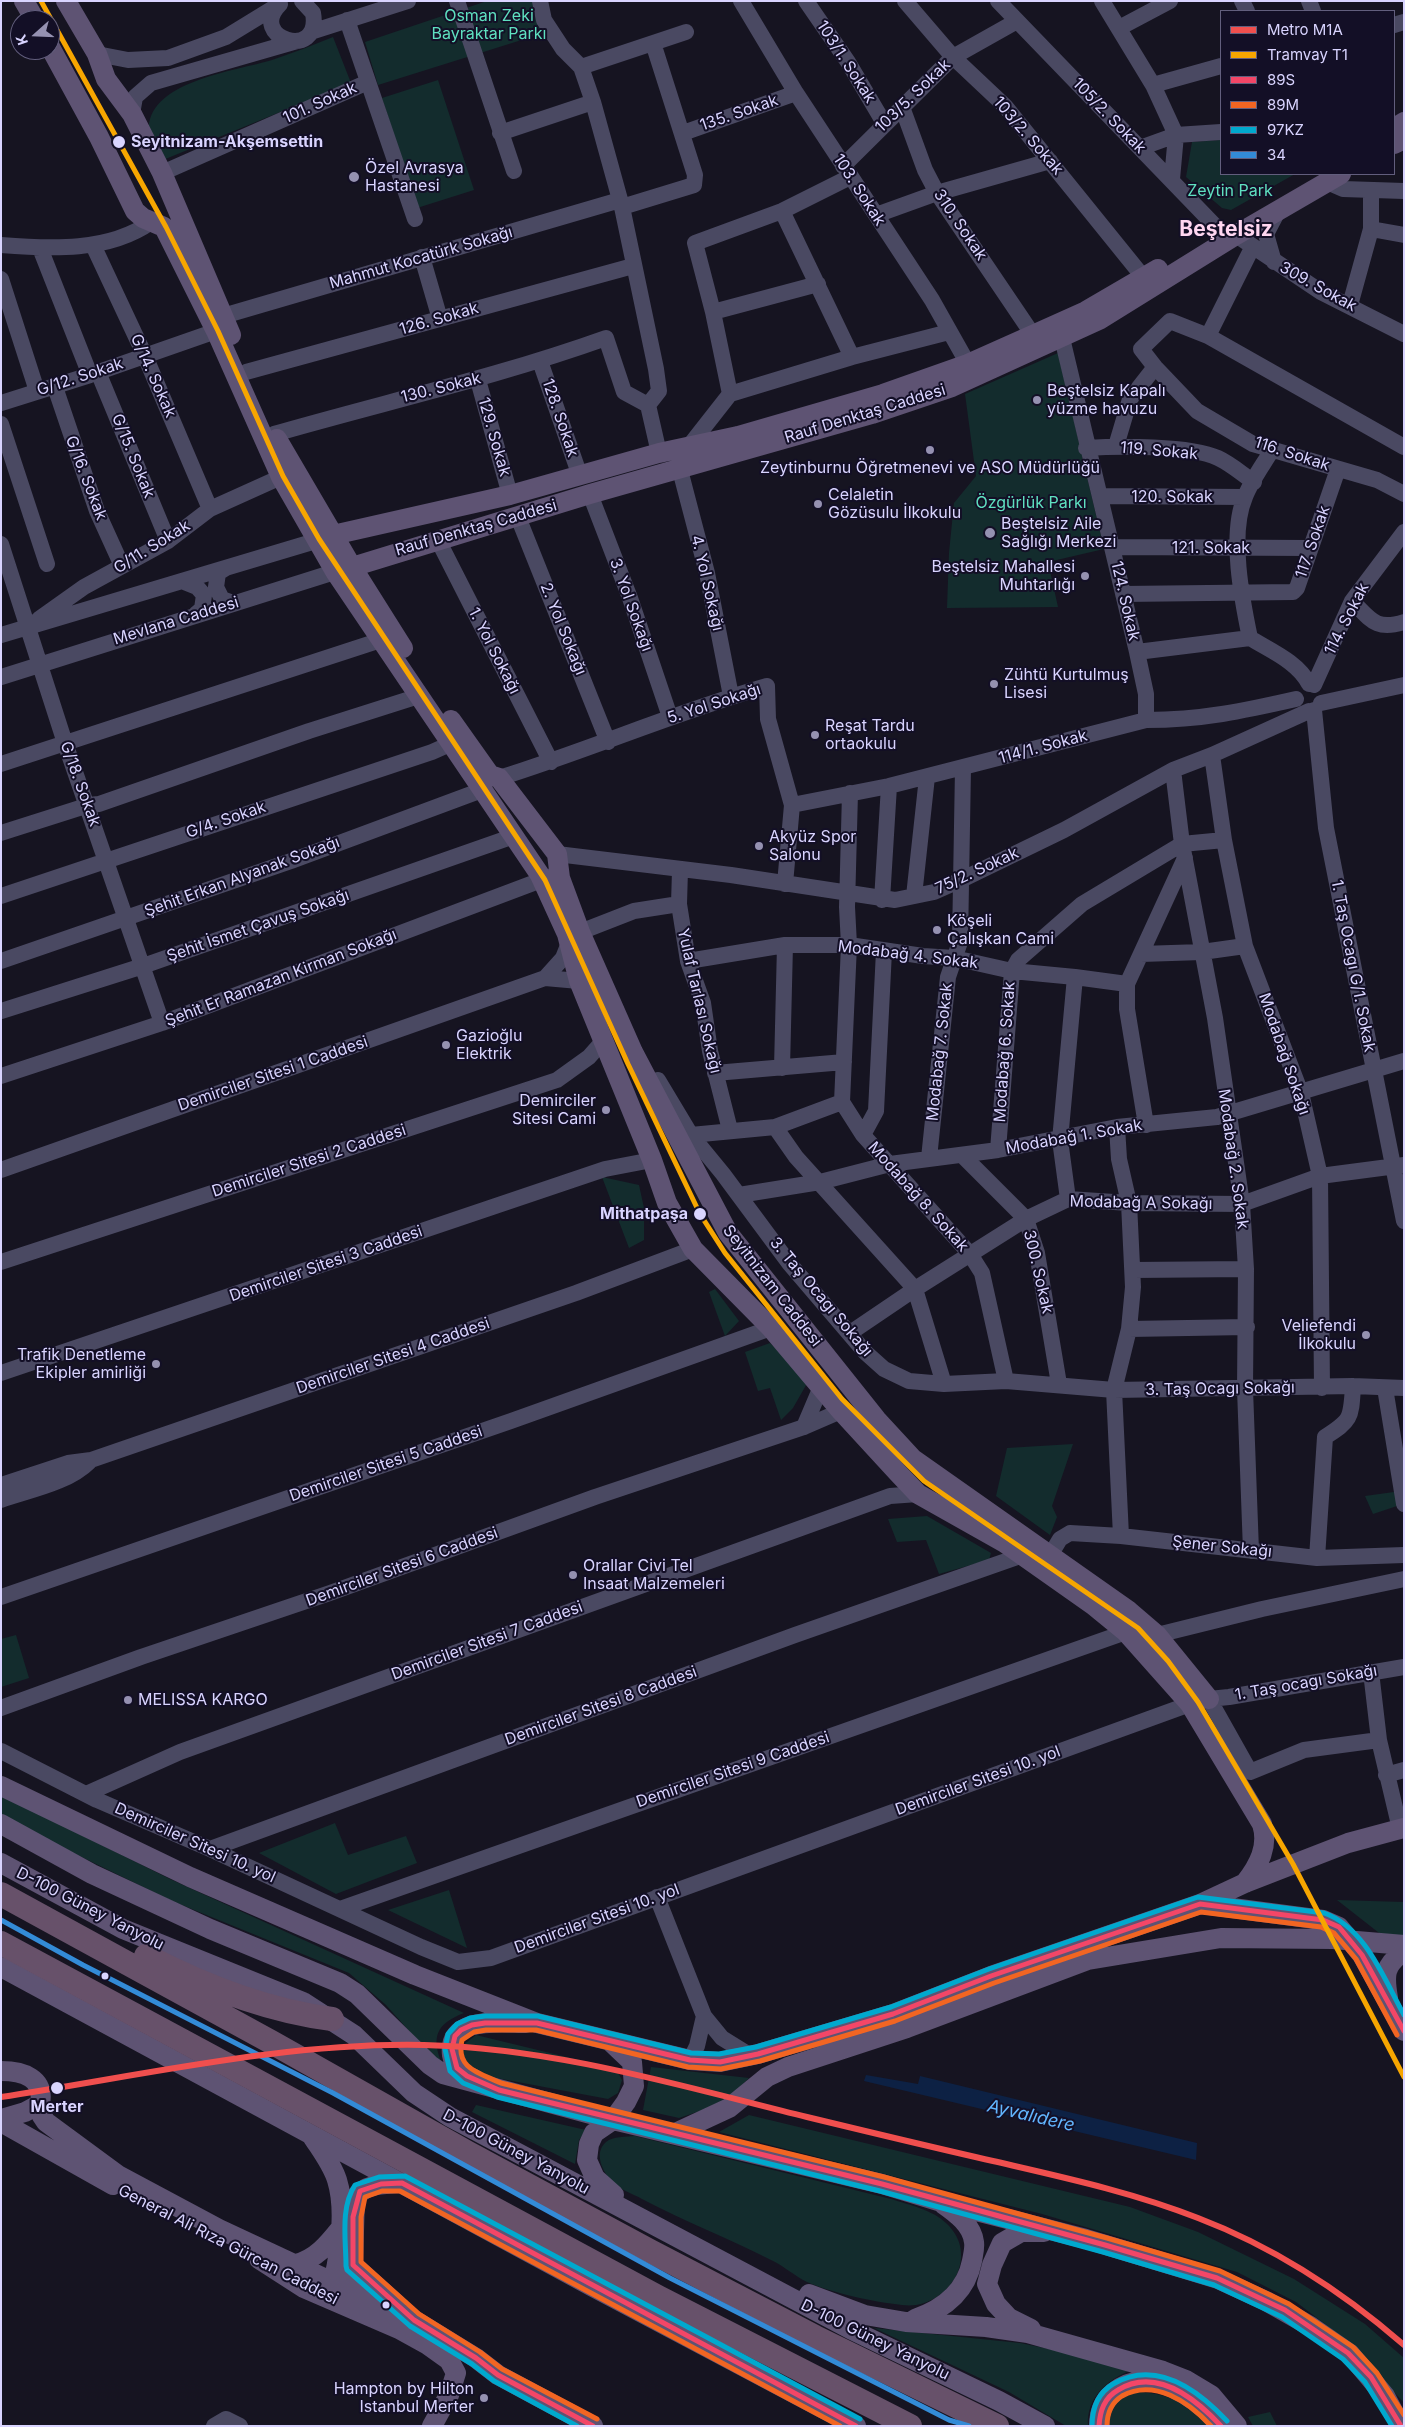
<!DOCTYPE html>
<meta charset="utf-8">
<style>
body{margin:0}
#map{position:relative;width:1405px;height:2427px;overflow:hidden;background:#161421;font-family:Inter,sans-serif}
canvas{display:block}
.frame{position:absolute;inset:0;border:2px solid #d9d4ff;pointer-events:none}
.legend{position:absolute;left:1220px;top:10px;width:175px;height:165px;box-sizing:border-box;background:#130f26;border:1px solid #625e7d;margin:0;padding:6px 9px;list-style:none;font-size:15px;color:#d9d4ff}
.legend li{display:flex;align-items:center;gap:10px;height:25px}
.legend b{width:25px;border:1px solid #625e7d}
.north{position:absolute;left:10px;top:10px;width:50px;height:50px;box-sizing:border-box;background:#130f26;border:1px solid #625e7d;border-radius:50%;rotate:250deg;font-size:14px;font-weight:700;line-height:20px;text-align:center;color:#d9d4ff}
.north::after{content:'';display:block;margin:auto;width:18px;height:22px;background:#9591b1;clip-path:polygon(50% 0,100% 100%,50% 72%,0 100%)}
</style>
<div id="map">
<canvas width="1405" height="2427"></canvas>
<div class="frame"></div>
<ul class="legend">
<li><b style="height:6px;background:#f04f4e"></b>Metro M1A</li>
<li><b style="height:6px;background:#f7a600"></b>Tramvay T1</li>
<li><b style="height:6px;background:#f34667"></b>89S</li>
<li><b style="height:6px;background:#f26522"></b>89M</li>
<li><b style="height:6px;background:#00a9ce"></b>97KZ</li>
<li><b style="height:6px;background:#338bd7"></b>34</li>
</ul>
<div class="north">K</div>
</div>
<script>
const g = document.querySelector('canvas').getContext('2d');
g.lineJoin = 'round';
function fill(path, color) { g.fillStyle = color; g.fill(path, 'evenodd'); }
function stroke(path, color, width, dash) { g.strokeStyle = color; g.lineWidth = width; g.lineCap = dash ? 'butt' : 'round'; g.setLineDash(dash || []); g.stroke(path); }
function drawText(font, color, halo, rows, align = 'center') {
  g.font = font + ' Inter,sans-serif'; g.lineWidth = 4; g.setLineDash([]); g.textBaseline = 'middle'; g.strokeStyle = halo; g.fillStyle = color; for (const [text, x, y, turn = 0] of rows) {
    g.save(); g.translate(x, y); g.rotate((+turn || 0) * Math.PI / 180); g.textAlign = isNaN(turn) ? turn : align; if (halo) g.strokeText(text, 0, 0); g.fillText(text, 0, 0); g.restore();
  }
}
fill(new Path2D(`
 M487 1H533L544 33 378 85 365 42Z
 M333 37 351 83 163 160C159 153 150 141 149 133 144 81 237 71 272 60 293 53 313 45 333 37Z
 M438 80 474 190 417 208 382 98Z
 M1221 140V174H1295L1231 210 1222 208 1186 177 1192 142Z
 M1058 353 1104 549 1048 562 1058 607 947 608 949 553 954 503 976 476 965 394Z
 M602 1177 639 1185 644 1208V1240L629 1248Z
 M715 1289 739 1321 725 1336 709 1292Z
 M770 1343 809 1380 793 1408 781 1420 770 1388 758 1391 745 1352Z
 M1073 1444 1052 1506 1057 1517 1050 1535 996 1496 1007 1448Z
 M1401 1491 1403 1504 1373 1514 1365 1496Z
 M927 1516 991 1553 989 1560 939 1574 926 1540 897 1542 888 1519Z
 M16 1635 29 1678 1 1687V1639Z
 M1 1795 170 1879 464 2013C436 2024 431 2037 442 2064L426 2050 386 2005 349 1973 172 1901 20 1827 1 1817Z
 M335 1823 348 1855 406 1836 417 1863 336 1894 259 1853Z
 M449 1890 467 1948 388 1910Z
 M1337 1900 1404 1902V1940H1388Z
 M476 2035 616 2069 622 2080 618 2093 608 2099 491 2077 462 2061V2046Z
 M651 2067 749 2078 730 2097 703 2110 679 2118 643 2110Z
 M476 2105 586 2130 579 2140 575 2164 472 2112Z
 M749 2115 1130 2207 1198 2232 1294 2279 1365 2324 1404 2358V2403L1346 2340 1296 2302 1237 2272 1042 2214 719 2132Z
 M635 2136 891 2199C909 2205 933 2210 946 2223 983 2257 946 2311 902 2305 874 2302 832 2293 807 2282 795 2276 786 2268 775 2262 731 2239 685 2222 642 2199 633 2194 619 2189 612 2182 603 2172 593 2153 606 2142 613 2136 626 2137 635 2136Z
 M874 2328 1020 2343 1088 2357 1131 2370C1107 2380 1086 2398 1088 2426H1066L1009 2392Z
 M1139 2392C1173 2394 1186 2405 1211 2426H1109C1110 2407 1120 2395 1139 2392Z
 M1270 2412 1277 2426H1253L1248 2417Z`), '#132c2d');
fill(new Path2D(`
 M866 2075 918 2084 920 2076 1197 2143 1196 2160 864 2081Z`), '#0d2144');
stroke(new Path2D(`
 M457 1 514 171
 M540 1 544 20 563 49 581 67 593 102 622 207 656 369 659 391 648 405
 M741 1 796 93 932 300 968 364 977 371
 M806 1 848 62 884 123
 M905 1 953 57 1005 106 1144 278
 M998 1 1220 231
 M1102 1 1153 85 1176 135
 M1242 1 1247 11
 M1309 1 1313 11
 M280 4C246 38 322 62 313 13L302 1
 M347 20 415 219
 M1394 25 1404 22
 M1119 28 1170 1
 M311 32 408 1
 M653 43 686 32
 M97 54 128 60 168 58 226 37 280 4
 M581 67 653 43 695 175 694 185 622 207
 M1153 85 1221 66
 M902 107 925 170 937 193 1033 335
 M132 114 135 97 151 83 297 41
 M500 133 593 102
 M683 133 796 93
 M1140 148 1176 135 1221 132
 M843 166 953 57 1017 21
 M162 173 368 82
 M1172 179 1176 135
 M1327 182 1343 189 1404 191
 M782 211 852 357
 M876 215 937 193 1050 161
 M1371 229 1404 235
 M1236 235 1321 292 1404 334
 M1 245C50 249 109 252 151 222
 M93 245 145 356 210 509
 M40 248 90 375
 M422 257 440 319
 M1274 262 1266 234 1278 211
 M1 279 37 391
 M1350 305 1371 229V190
 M713 312 818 284
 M223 316 620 200
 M1208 336 1252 248
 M1062 338 1137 652 1146 694V720
 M540 361 580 476
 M98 372 168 541
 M246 372 633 266
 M478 380 510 495
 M55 387 97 511 122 566
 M730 394 713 312 695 243 782 211 850 177
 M1 403 90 375 216 331
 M648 405 659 453
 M1 424 47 564
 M274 434C385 402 497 377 606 338L624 392 648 405
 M1116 446 1130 399 1155 367
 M1404 447 1208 336 1170 321 1141 349 1155 367 1197 411 1253 444 1377 480 1404 494
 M1086 448C1118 446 1190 445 1218 458 1231 464 1242 474 1254 482
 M1272 450C1263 465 1251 481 1245 497 1229 534 1242 600 1250 638 1271 651 1298 662 1309 684
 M693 452 690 445 730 394 852 357 949 332
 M680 470 707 573 731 696
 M590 494 630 598 670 717
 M1100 496 1245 497
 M518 517 608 742
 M438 540 551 762
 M1 544 65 743 162 1023
 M1113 547 1309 548
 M226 568 218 573 216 587 222 599 233 603
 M182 581 197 587 204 595 202 609 196 614
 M1123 594 1293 592 1297 588 1338 469
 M1352 601C1371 620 1376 631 1404 622
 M39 619 84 587 168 541 210 509 281 477
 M1 635 329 537
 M1137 652 1250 638
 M1 677 347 568
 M1314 685 1352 601 1404 532
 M1321 703 1404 685
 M1314 710 1326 828 1404 1221
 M1212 755 1224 840 1245 946 1301 1093 1320 1176 1322 1388
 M1 764 381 640
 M1173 770 1182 844 1215 1018 1242 1204 1246 1269 1245 1389 1251 1551
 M499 778C589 750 676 712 767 686L768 719 792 805 785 884
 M850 793 847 907 849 945 842 1102 863 1135 970 1254 982 1273 1006 1381
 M792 805 889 786 1146 720C1202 720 1243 711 1296 699
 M1 833 89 805 99 804 309 731 419 696
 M557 854 731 875 895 900 934 892 961 880 1064 830 1173 770 1212 755 1309 711
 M680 870 679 904 688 961 703 1003 710 1051 730 1130
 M1 896 432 752 450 744
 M914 896 927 777
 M882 900 889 786
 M1141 954 1202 952 1245 946
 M1 961 291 861 482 790
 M688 961 785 945H849L923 956 954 958 1012 971 1075 977 1127 984
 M545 978 579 981
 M1 1011 143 966 514 836
 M782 1068 785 945
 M715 1073 844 1062
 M1 1076 162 1023 552 876
 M658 1080 691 1135 723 1174 789 1263 865 1352 884 1369 909 1381 944 1384 1006 1381 1114 1390 1353 1386 1404 1388
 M1146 1125 1127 1009V984L1185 858
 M775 1127 796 1157 915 1289 944 1384
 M1117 1127 1119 1159 1129 1203 1133 1287 1129 1329 1114 1390 1121 1536
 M691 1135 775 1127 842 1102
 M863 1135 876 1111 884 951
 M998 1150 1012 971 1018 960 1082 904 1182 844 1224 840
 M962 1155 1026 1219 1037 1253 1059 1384
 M929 1158 948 977 960 942 963 768
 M1 1170 545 978 563 958 571 938 575 934 634 911 679 904
 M739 1195 820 1182 890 1164 998 1150 1117 1127 1217 1117 1404 1061
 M1068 1199 1060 1140 1075 977
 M1 1262 557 1080 589 1057 604 1040
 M1133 1270 1246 1269
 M1129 1329 1247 1327
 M850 1333 915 1289 1026 1219 1068 1199 1129 1203 1242 1204 1320 1176 1404 1165
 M1 1373 605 1169 652 1160
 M1385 1388 1404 1504
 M804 1427 821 1387
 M1 1485 68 1463 91 1460 576 1293 693 1249
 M1 1500C29 1490 68 1483 89 1462
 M1051 1554 1060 1539 1070 1533 1121 1536 1317 1558 1404 1555
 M1317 1558 1325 1437C1352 1420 1351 1418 1353 1386
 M1 1597 511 1421 771 1328
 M1157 1635 1262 1609 1404 1579
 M1371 1672 1379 1740 1400 1829
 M1209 1699 1250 1772 1304 1750 1379 1740
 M1 1708 141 1657 330 1593 595 1497 804 1427 841 1411
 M1 1751 97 1800 210 1849 421 1947 458 1962 491 1958 1190 1704 1209 1699 1229 1697 1404 1667
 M1386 1775 1404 1770
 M86 1794 180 1752 890 1496 918 1494
 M210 1849 795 1635 1023 1555
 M657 1897 704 2016 722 2038 751 2056
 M340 1909 1126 1632
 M690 2060 697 2046 704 2016
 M214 2426 226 2419 240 2426`), '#4a4962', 16);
stroke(new Path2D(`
 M24 1 35 20
 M66 1 97 54 106 79 132 114 162 173 231 335
 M50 47 99 137 135 211 143 218 164 227 216 331 281 477 336 573 540 875 567 934 579 981 652 1160 667 1203 693 1249 771 1328 841 1411 898 1473 918 1494 1005 1543 1093 1605 1126 1632 1190 1704 1262 1824C1269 1846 1259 1865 1245 1883
 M1394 128 1404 122
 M1394 144 1404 139
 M277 439 352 567 403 648
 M333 535 510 495 659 453 738 436 883 394 968 364 1033 335 1086 311 1158 269
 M352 567 590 494 872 414 952 387 1099 320 1236 235 1341 174
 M451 720 490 775 499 778 557 854 560 878 580 932 633 1052 728 1233 877 1420 913 1459 1129 1611 1157 1635 1209 1699
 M1 1786 190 1877 415 1975 537 2023 690 2060 720 2062 758 2054 893 2014 991 1976 1200 1904 1245 1883 1348 1843 1404 1828
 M1 1824 92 1874 210 1929 340 1983 357 1994 430 2065 443 2074 613 2120 882 2184 941 2202 1086 2239 1218 2279 1266 2301 1310 2326 1350 2354 1385 2396 1401 2426
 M1 1863 123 1929 303 2002 354 2035 414 2093 450 2117 850 2329 999 2401 1045 2426
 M1202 1904 1323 1920 1339 1927 1362 1955 1404 2031
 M1 1967 593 2287 856 2426
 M1388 1998C1384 1974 1384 1966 1404 1951
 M612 2043 632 2062 634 2086 626 2102 613 2120 594 2133 589 2144 587 2160 595 2178 614 2195
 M1 2071C23 2071 45 2078 40 2104L25 2112 1 2119
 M474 2079C463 2075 454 2067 452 2055 447 2015 501 2023 526 2023
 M40 2104 42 2116 46 2122 118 2175 219 2229 414 2320 476 2358 498 2375 593 2426
 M1 2122 113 2185
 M673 2134 729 2108 767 2077 788 2067 907 2028 1088 1960 1221 1938 1333 1939 1404 1945
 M312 2136C321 2150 332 2164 337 2180 347 2212 339 2262 330 2294
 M259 2259 304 2288 399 2329 428 2345 449 2360 456 2373 449 2395 432 2426
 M296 2264C316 2259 328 2244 340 2229
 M353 2265 396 2304
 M809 2294 865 2315 906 2322 986 2327 1028 2333 1163 2371 1186 2380 1211 2395 1237 2426
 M343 2300 353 2265 355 2198C365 2183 386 2184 402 2183
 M915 2319C944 2309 966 2292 972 2261 973 2255 975 2248 974 2242 972 2225 956 2213 943 2204
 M1031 2329 1009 2318 996 2304 987 2284 992 2265 1002 2243 1021 2232H1044
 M1099 2426C1099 2412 1103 2401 1114 2392 1149 2363 1198 2398 1221 2426`), '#5e5373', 20);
stroke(new Path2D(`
 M1 1894 273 2043 468 2153 650 2251 815 2337 997 2426
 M1 1943 658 2297 910 2426
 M146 1956C202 1985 268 2011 332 2019`), '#67516a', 24);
stroke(new Path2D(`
 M593 2426 498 2375 476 2358 414 2320 353 2265V2217L360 2191 381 2184 402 2183 856 2426
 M1099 2426C1100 2411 1104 2398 1118 2390 1156 2367 1195 2398 1221 2426
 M1401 2426 1371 2377 1348 2353 1285 2310 1217 2278 1105 2245 882 2184 499 2090 467 2076 457 2068 452 2049 455 2036 461 2030 472 2025 485 2023H537L690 2060 720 2062 758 2054 893 2014 991 1976 1200 1904 1323 1920 1339 1927 1362 1955 1404 2031`), '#f34667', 5);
stroke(new Path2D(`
 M1397 2035 1356 1959 1334 1933 1321 1927 1201 1912 994 1983 895 2021 760 2061 721 2069 688 2067 536 2030H486L474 2032 462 2040C455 2069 480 2073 501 2083L884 2177 1107 2238 1220 2271 1289 2304 1353 2347 1377 2373 1404 2415
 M597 2419 502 2369 480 2352 419 2314 361 2262V2217L365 2197 382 2191H400L840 2426
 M1107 2426C1107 2413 1111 2403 1122 2396 1154 2378 1189 2402 1211 2426`), '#f26522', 5);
stroke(new Path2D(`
 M577 2426 494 2381 472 2364 410 2326 347 2270 346 2266C346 2240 340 2208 355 2185L379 2177 405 2176 860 2419
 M1092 2426C1092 2409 1098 2393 1113 2384 1156 2359 1198 2390 1227 2421
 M1392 2426 1365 2382 1343 2359 1282 2317 1214 2285 1103 2252 880 2191 497 2097 463 2083 450 2071 445 2049 448 2034 457 2024 470 2018 485 2016H538L691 2053 719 2054 756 2047 891 2007 989 1969 1198 1897 1324 1913C1365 1927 1384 1979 1404 2015`), '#00a9ce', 5);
stroke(new Path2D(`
 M1 1920 83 1965 333 2093 670 2278 949 2420 969 2426`), '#338bd7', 5);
stroke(new Path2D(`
 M41 1 166 227 218 331 283 476 319 539 545 880 628 1064 700 1214 725 1253 842 1399 924 1481 1138 1628 1168 1661 1198 1702 1293 1864 1404 2077`), '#f7a600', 5);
stroke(new Path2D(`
 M1 2097C139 2076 285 2042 424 2045 555 2048 681 2086 807 2117 869 2132 931 2147 993 2161 1062 2177 1132 2192 1198 2218 1274 2247 1343 2292 1404 2345`), '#f04f4e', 6);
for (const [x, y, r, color] of [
 [119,142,7,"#d9d4ff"],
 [354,177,6,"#9591b1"],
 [1037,400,5,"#9591b1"],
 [930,450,5,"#9591b1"],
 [818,504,5,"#9591b1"],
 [990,533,6,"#9591b1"],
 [1085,576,5,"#9591b1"],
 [994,684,5,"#9591b1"],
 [815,735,5,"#9591b1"],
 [759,846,5,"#9591b1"],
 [937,930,5,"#9591b1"],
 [446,1045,5,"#9591b1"],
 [606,1110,5,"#9591b1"],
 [700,1214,7,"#d9d4ff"],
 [1366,1335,5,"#9591b1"],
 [156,1364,5,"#9591b1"],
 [573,1575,5,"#9591b1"],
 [128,1700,5,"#9591b1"],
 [105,1976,4.5,"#d9d4ff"],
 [57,2088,7,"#d9d4ff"],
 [386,2305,4.5,"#d9d4ff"],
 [484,2398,5,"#9591b1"]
]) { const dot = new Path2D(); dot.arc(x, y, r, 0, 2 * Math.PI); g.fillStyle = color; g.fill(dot); stroke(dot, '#130f26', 2); }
drawText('16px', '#5fe0c0', '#130f26', [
 ["Osman Zeki",489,16],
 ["Bayraktar Parkı",489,34],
 ["Zeytin Park",1230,191],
 ["Özgürlük Parkı",1031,503]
]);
drawText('16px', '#d9d4ff', '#130f26', [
 ["103/1. Sokak",846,62,57],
 ["103/5. Sokak",913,96,-44],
 ["101. Sokak",320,103,-24],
 ["135. Sokak",739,113,-19],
 ["105/2. Sokak",1109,116,46],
 ["103/2. Sokak",1028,136,49],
 ["103. Sokak",859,190,57],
 ["310. Sokak",960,225,56],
 ["Mahmut Kocatürk Sokağı",421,258,-16],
 ["309. Sokak",1318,287,29],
 ["126. Sokak",439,319,-16],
 ["G/14. Sokak",153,376,66],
 ["G/12. Sokak",80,377,-18],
 ["130. Sokak",441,388,-14],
 ["Rauf Denktaş Caddesi",865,414,-17],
 ["128. Sokak",560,418,71],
 ["129. Sokak",494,437,74],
 ["119. Sokak",1159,451,5],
 ["116. Sokak",1292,454,18],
 ["G/15. Sokak",133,456,68],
 ["G/16. Sokak",86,478,69],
 ["120. Sokak",1172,497],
 ["Rauf Denktaş Caddesi",476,528,-16],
 ["117. Sokak",1313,542,-71],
 ["G/11. Sokak",152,547,-32],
 ["121. Sokak",1211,548],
 ["4. Yol Sokağı",707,583,77],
 ["124. Sokak",1125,601,77],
 ["3. Yol Sokağı",631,605,70],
 ["114. Sokak",1347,619,-63],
 ["Mevlana Caddesi",176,621,-17],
 ["2. Yol Sokağı",563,629,68],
 ["1. Yol Sokağı",494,651,63],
 ["5. Yol Sokağı",714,704,-18],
 ["114/1. Sokak",1043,747,-15],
 ["G/18. Sokak",80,784,70],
 ["G/4. Sokak",226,820,-19],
 ["75/2. Sokak",977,871,-25],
 ["Şehit Erkan Alyanak Sokağı",242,877,-20],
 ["Şehit İsmet Çavuş Sokağı",258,926,-19],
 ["Modabağ 4. Sokak",908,955,7],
 ["1. Taş Ocagı G/1. Sokak",1353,966,79],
 ["Şehit Er Ramazan Kirman Sokağı",281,978,-21],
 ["Yulaf Tarlası Sokağı",699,1001,77],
 ["Modabağ 7. Sokak",940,1052,-84],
 ["Modabağ 6. Sokak",1005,1052,-86],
 ["Modabağ Sokağı",1284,1054,71],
 ["Demirciler Sitesi 1 Caddesi",273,1074,-19],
 ["Modabağ 1. Sokak",1074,1137,-10],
 ["Modabağ 2. Sokak",1233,1159,82],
 ["Demirciler Sitesi 2 Caddesi",309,1161,-18],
 ["Modabağ 8. Sokak",918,1197,48],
 ["Modabağ A Sokağı",1141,1203,1],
 ["Demirciler Sitesi 3 Caddesi",326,1264,-19],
 ["300. Sokak",1038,1272,77],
 ["Seyitnizam Caddesi",772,1286,52],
 ["3. Taş Ocagı Sokağı",821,1297,50],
 ["Demirciler Sitesi 4 Caddesi",393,1356,-19],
 ["3. Taş Ocagı Sokağı",1220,1389,-1],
 ["Demirciler Sitesi 5 Caddesi",386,1464,-19],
 ["Şener Sokağı",1222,1547,6],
 ["Demirciler Sitesi 6 Caddesi",402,1567,-20],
 ["Demirciler Sitesi 7 Caddesi",487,1641,-20],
 ["1. Taş ocagı Sokağı",1306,1683,-10],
 ["Demirciler Sitesi 8 Caddesi",601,1706,-20],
 ["Demirciler Sitesi 9 Caddesi",733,1770,-19],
 ["Demirciler Sitesi 10. yol",978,1781,-20],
 ["Demirciler Sitesi 10. yol",195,1843,24],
 ["D-100 Güney Yanyolu",90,1909,27],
 ["Demirciler Sitesi 10. yol",597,1919,-20],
 ["D-100 Güney Yanyolu",516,2152,28],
 ["General Ali Rıza Gürcan Caddesi",228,2245,27],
 ["D-100 Güney Yanyolu",875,2340,26]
]);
drawText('bold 16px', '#d9d4ff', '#130f26', [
 ["Seyitnizam-Akşemsettin",131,142],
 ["Mithatpaşa",688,1214,"right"],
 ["Merter",57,2107,"center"]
], 'left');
drawText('16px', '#d9d4ff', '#130f26', [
 ["Özel Avrasya",365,168],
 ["Hastanesi",365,186],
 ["Beştelsiz Kapalı",1047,391],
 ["yüzme havuzu",1047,409],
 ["Zeytinburnu Öğretmenevi ve ASO Müdürlüğü",930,468,"center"],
 ["Celaletin",828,495],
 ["Gözüsulu İlkokulu",828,513],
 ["Beştelsiz Aile",1001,524],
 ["Sağlığı Merkezi",1001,542],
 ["Beştelsiz Mahallesi",1075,567,"right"],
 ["Muhtarlığı",1075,585,"right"],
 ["Zühtü Kurtulmuş",1004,675],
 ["Lisesi",1004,693],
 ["Reşat Tardu",825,726],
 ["ortaokulu",825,744],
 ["Akyüz Spor",769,837],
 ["Salonu",769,855],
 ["Köşeli",947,921],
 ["Çalışkan Cami",947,939],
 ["Gazioğlu",456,1036],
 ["Elektrik",456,1054],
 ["Demirciler",596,1101,"right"],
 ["Sitesi Cami",596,1119,"right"],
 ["Veliefendi",1356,1326,"right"],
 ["İlkokulu",1356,1344,"right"],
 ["Trafik Denetleme",146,1355,"right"],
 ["Ekipler amirliği",146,1373,"right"],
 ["Orallar Civi Tel",583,1566],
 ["Insaat Malzemeleri",583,1584],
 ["MELISSA KARGO",138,1700],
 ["Hampton by Hilton",474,2389,"right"],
 ["Istanbul Merter",474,2407,"right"]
], 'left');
drawText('italic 18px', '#62b6ff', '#130f26', [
 ["Ayvalıdere",1031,2116,13]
]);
drawText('bold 21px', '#ffd6f0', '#130f26', [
 ["Beştelsiz",1226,230]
]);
</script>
